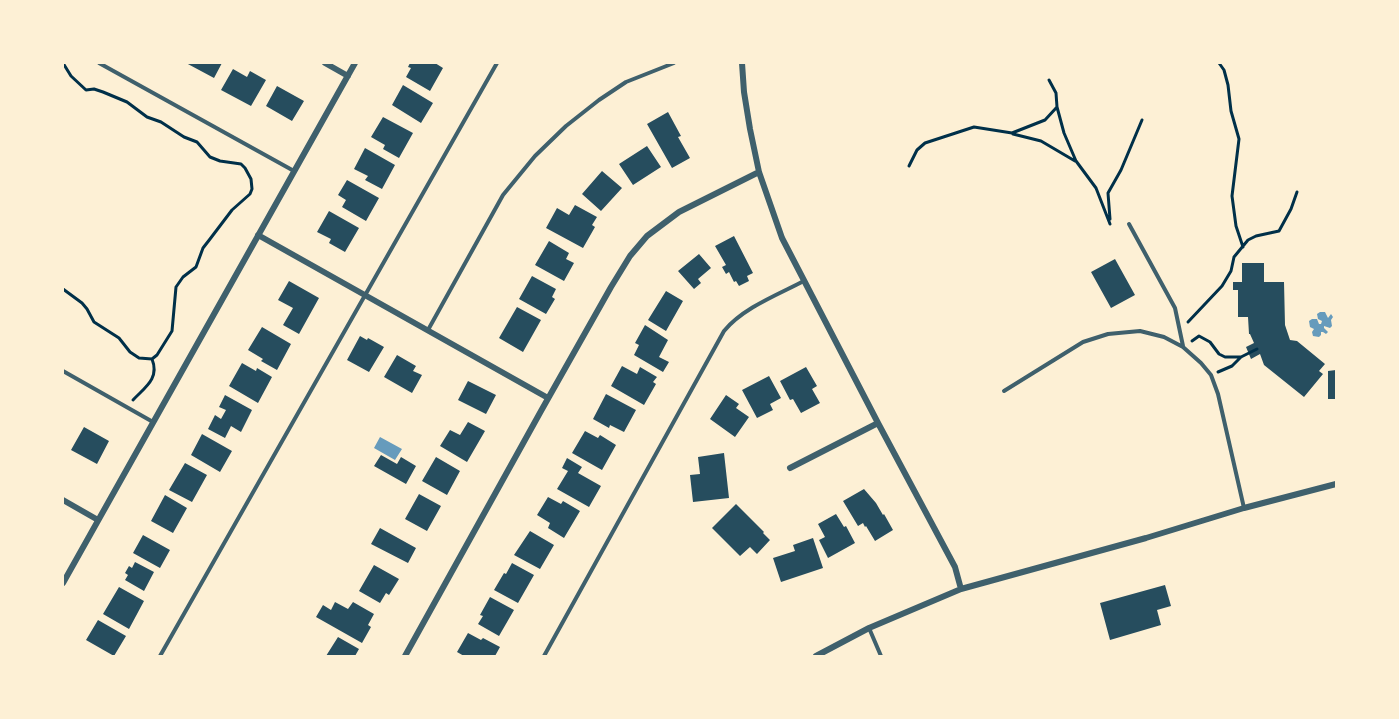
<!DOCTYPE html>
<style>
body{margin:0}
#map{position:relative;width:1399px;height:719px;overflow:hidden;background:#fdf0d5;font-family:Signika,sans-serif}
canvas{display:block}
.frame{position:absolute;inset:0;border:64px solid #fdf0d5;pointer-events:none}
</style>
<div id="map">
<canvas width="1399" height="719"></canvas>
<div class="frame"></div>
</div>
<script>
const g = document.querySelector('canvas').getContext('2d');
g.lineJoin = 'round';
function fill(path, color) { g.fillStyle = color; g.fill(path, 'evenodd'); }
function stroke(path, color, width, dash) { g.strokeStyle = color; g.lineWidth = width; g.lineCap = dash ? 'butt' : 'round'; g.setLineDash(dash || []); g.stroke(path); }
fill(new Path2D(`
 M1320 312H1325L1328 318 1331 314 1333 317 1331 320 1332 326 1330 328 1324 326V328L1328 332 1326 334 1323 332H1321V335L1319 337 1313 336 1312 332 1314 329 1310 327 1309 321 1312 319H1317L1319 324H1321L1322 321 1318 319 1317 314Z
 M380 437 402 449 395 460 374 448Z`), '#669bbc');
fill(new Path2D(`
 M186 63H222L214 78Z
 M410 63H435L443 68 430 91 406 77 411 68 408 67Z
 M233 69 247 77 250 71 266 80 251 106 221 90Z
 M403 85 433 103 421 123 392 105Z
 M277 86 304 101 292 121 266 106Z
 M668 112 681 136 678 137 690 158 672 168 647 124Z
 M383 117 413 133 399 158 383 149 385 145 371 137Z
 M647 146 661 167 633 185 619 164Z
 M365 148 395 165 382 189 365 180 368 176 354 169Z
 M602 171 622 188 601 211 582 194Z
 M347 180 379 198 366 221 342 207 346 200 338 195Z
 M575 205 597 217 592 225 595 227 583 248 546 228 557 208 569 215Z
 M329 211 359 228 345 252 329 243 331 239 317 232Z
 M734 236 753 273 747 276 749 281 739 286 736 281 734 282 729 272 726 274 722 267 726 265 715 246Z
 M549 241 569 253 566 259 574 263 564 281 535 265Z
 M699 254 711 268 698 279 701 283 694 289 678 271Z
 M1115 259 1135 295 1111 308 1091 272Z
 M1242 263H1264V282H1284L1285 325 1290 340 1297 341 1325 364 1319 371 1323 374 1304 397 1264 365 1260 354 1251 359 1246 347 1254 343 1250 334H1249L1248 317H1238V290H1233V282H1242Z
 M532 276 556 289 552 297 555 299 546 314 519 299Z
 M289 281 319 298 299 334 283 325 293 308 278 300Z
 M666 291 683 301 666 331 648 320Z
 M517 307 541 320 523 352 499 338Z
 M645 325 668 340 659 357 669 362 663 372 634 355 639 345 635 343Z
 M262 327 291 344 277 370 261 361 263 359 248 350Z
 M360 336 367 340 368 338 384 347 369 372 347 360Z
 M397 355 416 366 413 371 422 375 412 393 384 377Z
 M242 363 256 371 257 368 272 377 258 403 229 386Z
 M622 366 637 374 640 367 657 377 653 382 656 384 644 405 611 386Z
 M806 367 817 386 812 389 820 403 801 413 793 399 790 400 780 381Z
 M1336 370V399H1328V371Z
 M769 376 781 398 770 404 773 410 757 418 742 390Z
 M468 381 496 395 486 414 458 400Z
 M606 394 636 410 624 432 610 425 609 428 593 419Z
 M225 395 252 410 241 432 231 426 225 438 208 429 215 415 221 419 226 410 219 407Z
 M726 395 739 404 736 408 749 417 735 437 710 419Z
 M468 422 485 431 467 462 440 446 450 430 460 435Z
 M84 427 109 441 97 464 71 450Z
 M585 431 598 438 600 435 616 445 602 470 572 453Z
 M202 434 232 451 220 472 191 455Z
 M724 453 729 498 693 502 690 475 700 474 698 457Z
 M381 455 397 464 401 457 416 466 406 484 374 466Z
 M436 457 460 471 447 495 422 481Z
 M567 458 582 467 578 473 601 486 589 507 557 489 568 471 562 468Z
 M185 463 207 475 192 502 169 490Z
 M864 489 876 503 883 515 884 514 893 530 875 541 866 526 865 527 863 523 858 526 843 501Z
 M419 494 441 506 427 531 405 519Z
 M165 495 187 508 173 533 151 521Z
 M548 497 561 504 563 501 580 511 564 538 548 528 550 523 537 515Z
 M736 504 764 532 763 533 770 540 757 554 750 547 740 556 712 528Z
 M836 514 844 527 846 526 855 543 828 558 819 540 825 537 818 524Z
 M380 528 416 548 408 563 371 544Z
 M530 531 554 545 540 569 514 555Z
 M143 535 170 550 160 568 133 553Z
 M813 538 823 568 781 582 773 558 795 551 793 545Z
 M135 562 154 572 144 591 125 580 128 575 125 573 129 566 132 568Z
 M512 563 534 575 518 603 494 590 504 573 506 574Z
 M374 565 399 579 389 595 386 593 380 603 359 591Z
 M1165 585 1171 606 1157 610 1161 625 1110 640 1100 603Z
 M119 587 144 601 129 629 103 614Z
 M490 597 514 610 499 636 478 624 483 616 480 615Z
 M335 602 348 609 353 602 374 614 368 625 371 627 362 643 316 617 323 605 331 610Z
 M98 620 126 636 114 656 86 640Z
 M468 633 481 640 483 638 500 647 495 656H464L457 652Z
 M338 637 359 649 355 656H326Z`), '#264d5e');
stroke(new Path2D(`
 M1219 63 1224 70 1228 85 1231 111 1239 139 1232 196 1236 226 1243 247
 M1057 107 1064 133 1076 161 1096 188 1110 224
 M1013 134 1041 141 1075 161
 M909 166 917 150 925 143 974 127 1012 133 1045 120 1057 107 1056 93 1049 80
 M1110 219 1108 193 1121 170 1142 120
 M63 289 82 303 87 309 94 322 119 338 130 352 139 358 152 359 157 355 172 331 176 287 183 277 196 267 203 248 210 239 232 210 250 194 252 189 251 179 245 168 241 164 220 161 210 157 197 142 184 137 161 122 147 117 127 102 103 92 94 89 86 90 71 76 63 63
 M1188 322 1222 286 1231 271 1234 257 1248 240 1256 236 1279 231 1291 209 1297 192
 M1192 341 1199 336 1210 342 1219 354 1225 357H1241
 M1218 372 1232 366 1241 357 1257 349
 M133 400C144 388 160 379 152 359`), '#003049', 3);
stroke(new Path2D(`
 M99 63 294 171
 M1129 224 1175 308 1183 346
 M428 330 503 195 535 156 566 126 599 100 626 82 674 63
 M63 371 153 422
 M1004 391 1083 342 1108 334 1140 331 1164 337 1183 347 1201 363 1211 375 1218 394 1244 508
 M869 628 881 656
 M160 656 497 63
 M544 656 724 331C743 308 777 295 804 281`), '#3f606c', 4);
stroke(new Path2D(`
 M325 63 348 76
 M742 63 744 92 750 129 759 172 782 238 878 423 955 567 961 589
 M258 235 548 398
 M790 468 878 423
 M63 500 98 520
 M63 583 355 63
 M405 656 541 411 611 287 630 256 647 236 679 212 759 172
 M816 656 869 628 961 589 1146 538 1244 508 1336 484`), '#3f606c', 6);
</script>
